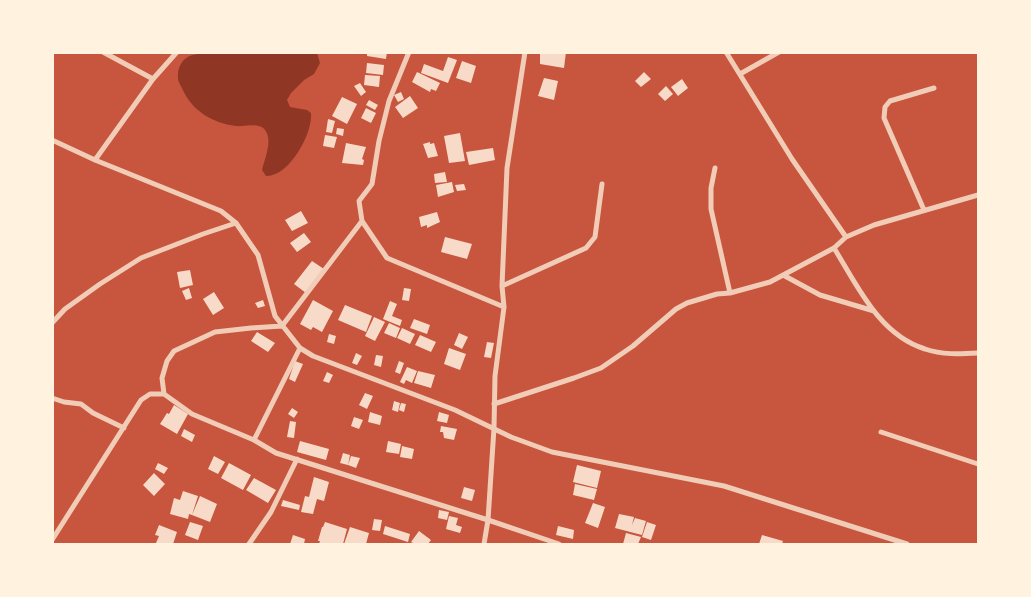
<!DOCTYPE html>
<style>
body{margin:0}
#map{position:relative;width:1031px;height:597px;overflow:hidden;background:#c8553d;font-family:"DejaVu Sans",sans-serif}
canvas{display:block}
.frame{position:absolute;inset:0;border:54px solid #fff3e0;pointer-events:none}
</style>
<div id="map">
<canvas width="1031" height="597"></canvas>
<div class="frame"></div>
</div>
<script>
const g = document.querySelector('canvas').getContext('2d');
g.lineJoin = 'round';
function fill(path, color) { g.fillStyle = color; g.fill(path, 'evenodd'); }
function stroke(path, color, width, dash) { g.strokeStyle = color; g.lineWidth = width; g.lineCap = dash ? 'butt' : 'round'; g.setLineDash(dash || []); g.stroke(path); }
fill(new Path2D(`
 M208 53H317L320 63 314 74 304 80 291 93 287 100 290 107 307 110 311 113C313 133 289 177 266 176L262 170C265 158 273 140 265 130 259 122 244 127 236 126 212 123 191 110 182 88 180 85 178 81 178 78 177 67 183 57 193 55 199 53 203 55 208 53Z`), '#8f3625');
fill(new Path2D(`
 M367 52H387L386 59 367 56Z
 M540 52H566L564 68 540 64Z
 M448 57 457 60 448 83 421 73 424 64 443 71Z
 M462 61 476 66 471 83 456 78Z
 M367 63 384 65 383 75 366 73Z
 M417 72 440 83 436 91 431 89 430 92 412 82Z
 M644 72 651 79 641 87 635 81Z
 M365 75 380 76 379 87 364 85Z
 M544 78 558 81 554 100 538 96Z
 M682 79 688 88 678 96 671 87Z
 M360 83 366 92 361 96 354 86Z
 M666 86 673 94 665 101 658 94Z
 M401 92 404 99 398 102 394 95Z
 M410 96 418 108 403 118 395 107Z
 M342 97 357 104 347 124 332 116Z
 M369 100 378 105 375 110 366 105Z
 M366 108 376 113 371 123 361 118Z
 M328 119 335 121 332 133 326 132Z
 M337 128 344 129 343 136 336 134Z
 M460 133 465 161 449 163 444 136Z
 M325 135 337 137 334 148 323 146Z
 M430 142V144L434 143 438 156 428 158 423 144Z
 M346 143 366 147 362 159 364 160 363 165 342 163Z
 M493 148 495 160 469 165 466 152Z
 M445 172 447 182 435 183 434 174Z
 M452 182 454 192 438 197 436 185Z
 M464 184 466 190 457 191 455 185Z
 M301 211 308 223 292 231 285 220Z
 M437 212 440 222 427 228V225L421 227 419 217Z
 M304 233 311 242 297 252 290 243Z
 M445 237 472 244 467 259 441 252Z
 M312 261 324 269 306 293 294 284Z
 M190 270 193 285 180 288 177 272Z
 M189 288 192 298 186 300 182 291Z
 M404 288 411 289 409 301 402 300Z
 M214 292 224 308 213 315 203 299Z
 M263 300 265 306 258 308 255 303Z
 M313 300 333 311 322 332 313 327 311 330 300 324Z
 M390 301 397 304 392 316 402 320 400 326 383 319Z
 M345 305 372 316 366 332 338 320Z
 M374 317 385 322 375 341 365 336Z
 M414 319 430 325 427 334 410 328Z
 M389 323 400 328 396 338 384 333Z
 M402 328 415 334 410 344 397 338Z
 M257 332 275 343 268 352 251 341Z
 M459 333 468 337 462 349 454 345Z
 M329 334 336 336 334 344 327 342Z
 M420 335 436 342 431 352 415 345Z
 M487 342 494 343 491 358 484 357Z
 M449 348 466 354 460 370 444 364Z
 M356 353 362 356 357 365 352 363Z
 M376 355 383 356 381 367 374 365Z
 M295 361 303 364 295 382 289 379Z
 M399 361 404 363 400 374 395 372Z
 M407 367 417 371 412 383 406 380 404 384 400 382Z
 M418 371 435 375 431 388 414 383Z
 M327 372 333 375 329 383 323 381Z
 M365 393 373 396 367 409 359 405Z
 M394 401 400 403 398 412 392 410Z
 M401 403 406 404 404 412 399 410Z
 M174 405 188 414 177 434 160 424 167 413 169 414Z
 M292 408 298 412 294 418 288 414Z
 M370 412 382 416 380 425 368 422Z
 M439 412 449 415 447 423 437 421Z
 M354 417 363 420 359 429 351 426Z
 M290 421 296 422 294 438 287 437Z
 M441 426 457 429 454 440 444 438 443 432H440Z
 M184 429 195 435 192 442 181 436Z
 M300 441 329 449 326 460 297 452Z
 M388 441 401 444 399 454 386 452Z
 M402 446 414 449 412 459 400 457Z
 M343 453 350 455 348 465 340 463Z
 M214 456 225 462 218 474 208 469Z
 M351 456 360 458 356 468 348 465Z
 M158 463 168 468 164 474 155 469Z
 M229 463 251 475 243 490 221 478Z
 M577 465 601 471 597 488 573 482Z
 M154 473 165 484 154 496 143 485Z
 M314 477 329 482 324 501 317 499 313 514 301 512 305 496 309 497Z
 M254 478 276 490 268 503 246 490Z
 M575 484 597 489 594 500 573 495Z
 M464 487 475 490 472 501 461 498Z
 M183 491 198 496 192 515 189 514 188 519 170 514 174 498 180 500Z
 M200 496 217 504 210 522 192 515Z
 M283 500 300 505 299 510 281 506Z
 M593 503 605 507 598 528 585 523Z
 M439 510 449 512 447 520 438 518Z
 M619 514 634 517 632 525 635 518 646 521 642 535 615 528Z
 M449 516 458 518 456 525 462 527 460 533 446 529Z
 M374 519 382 520 380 531 372 530Z
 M190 522 203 526 198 540 185 535Z
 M325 522 347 529 343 544H319L320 541H318L322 527H323Z
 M647 522 656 525 651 540 642 537Z
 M159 525 177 532 173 544 156 543 159 536 155 535Z
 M385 526 410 534 408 542 383 534Z
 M558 526 574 530 573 539 556 535Z
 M350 527 369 533 366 544H344Z
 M419 531 431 540 428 544H415L411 542Z
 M626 533 641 537 638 544H623Z
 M293 535 305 539 304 544H290Z
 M762 535 783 541 782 544H759Z`), '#f7dbc8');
stroke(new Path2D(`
 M103 52 153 79
 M409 52 389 101 379 141 372 184 359 201 362 221 282 326 251 328 215 332 174 351 167 361 162 378 164 394 192 414 254 440 276 453 488 520 559 544
 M726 52 792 159 846 237
 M740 74 779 52
 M52 140 95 160 221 211 236 223 258 255 275 316 300 348 313 356 455 410 511 437 552 452 724 486 907 544
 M95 160 153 79 177 52
 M715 168 711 188V209L730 293
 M924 210 884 118 885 107 890 101 934 88
 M362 221 387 258 504 307
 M834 248C857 285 879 335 925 349 942 355 960 354 978 353
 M783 275 820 295 874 311
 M502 286 586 248 595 237 602 184
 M52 323 65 309 100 284 141 258 203 234 236 223
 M52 398 64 402 81 404 93 413 124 428
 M494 404 574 378 601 368 633 346 676 309 687 303 717 294 730 293 770 282 834 248 846 237 874 225 978 195
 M881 432 978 464
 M254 440 300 348
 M52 540 141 400 150 394H164
 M249 544 271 512 297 459
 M484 544 488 520 494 428 495 376 504 307 502 286 507 168 525 52`), '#f1ccb7', 5);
</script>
